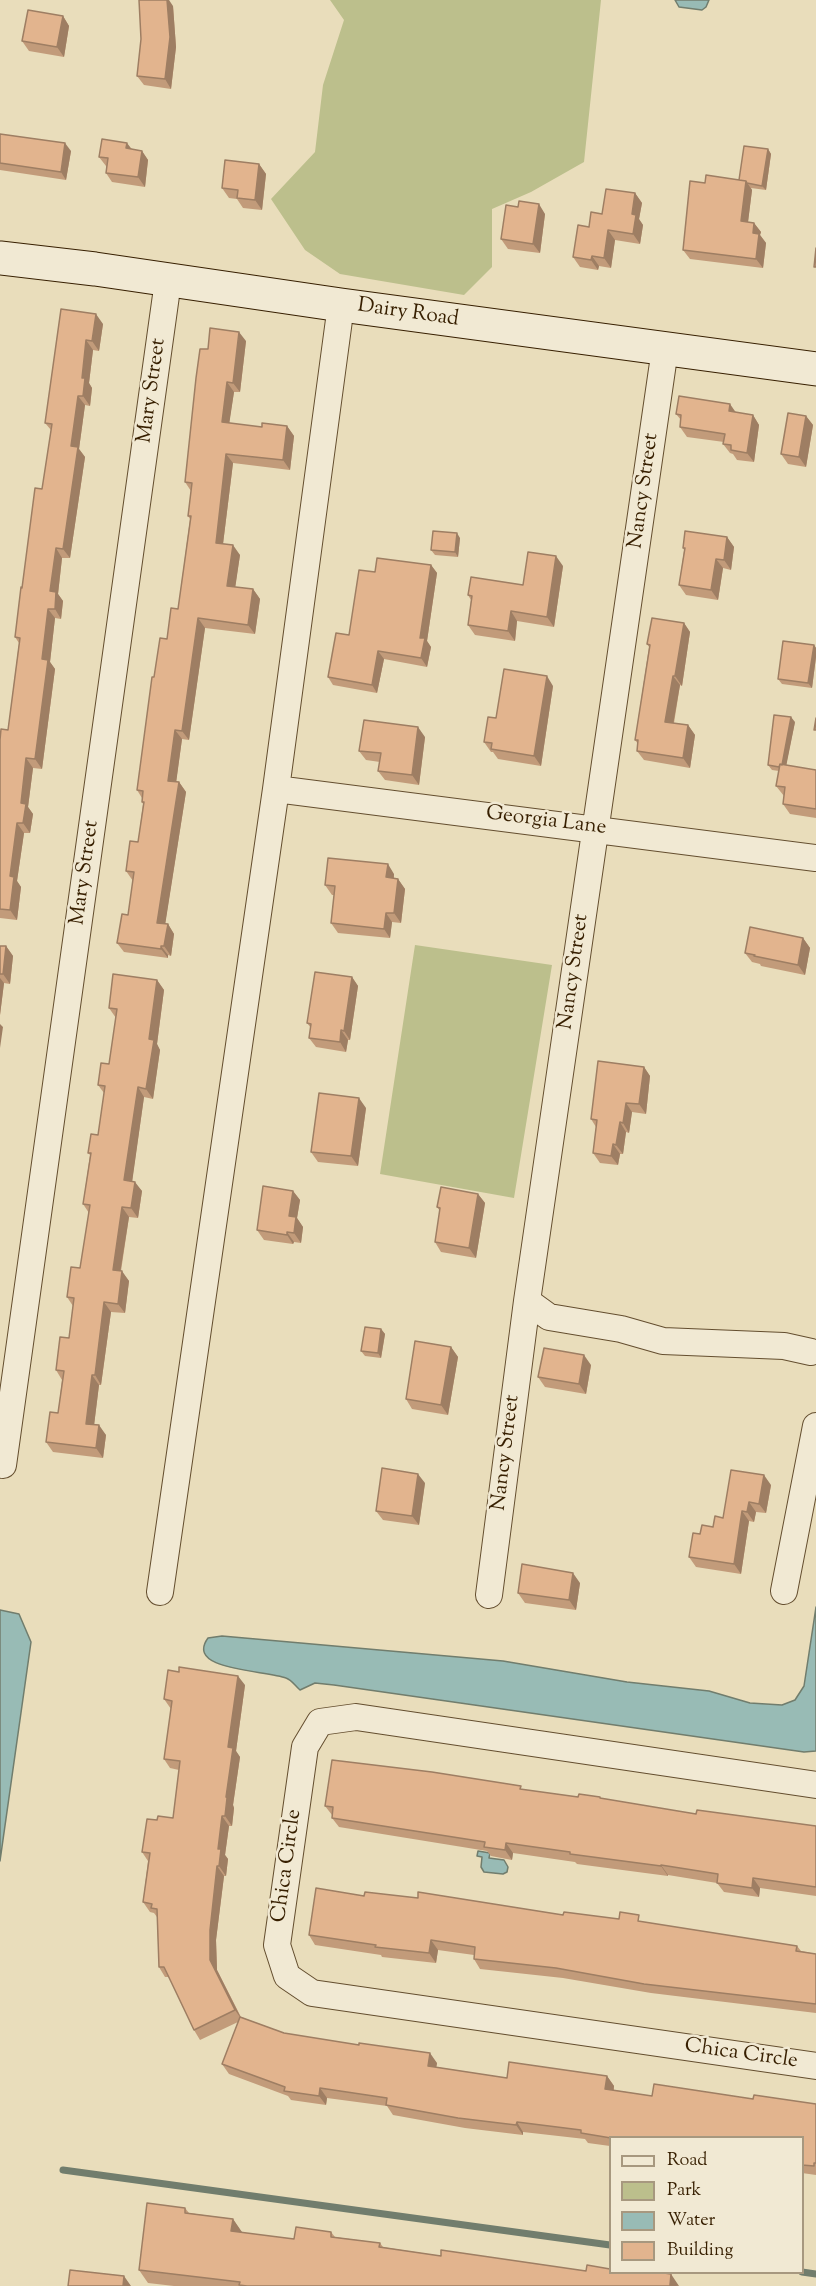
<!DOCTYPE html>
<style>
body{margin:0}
#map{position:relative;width:816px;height:2286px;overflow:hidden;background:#e9ddbb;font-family:"Sorts Mill Goudy",serif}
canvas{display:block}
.legend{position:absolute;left:609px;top:2136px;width:195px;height:138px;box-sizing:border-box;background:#f1e9d3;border:2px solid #a7987f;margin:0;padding:8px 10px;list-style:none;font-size:18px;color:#371f00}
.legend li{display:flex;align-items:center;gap:12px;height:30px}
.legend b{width:30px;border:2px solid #a7987f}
</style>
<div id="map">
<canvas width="816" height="2286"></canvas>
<ul class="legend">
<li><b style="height:8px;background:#f1e9d3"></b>Road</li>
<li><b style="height:16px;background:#bcbf8c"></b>Park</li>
<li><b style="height:16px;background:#98bbb5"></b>Water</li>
<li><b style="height:16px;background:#e2b48e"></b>Building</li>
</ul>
</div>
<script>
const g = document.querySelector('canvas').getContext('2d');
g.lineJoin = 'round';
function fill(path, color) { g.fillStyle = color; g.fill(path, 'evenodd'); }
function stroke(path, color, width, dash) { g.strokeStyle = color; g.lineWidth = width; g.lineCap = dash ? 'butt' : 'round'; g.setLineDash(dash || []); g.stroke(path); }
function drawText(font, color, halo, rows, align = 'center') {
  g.font = font + ' "Sorts Mill Goudy",serif'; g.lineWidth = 5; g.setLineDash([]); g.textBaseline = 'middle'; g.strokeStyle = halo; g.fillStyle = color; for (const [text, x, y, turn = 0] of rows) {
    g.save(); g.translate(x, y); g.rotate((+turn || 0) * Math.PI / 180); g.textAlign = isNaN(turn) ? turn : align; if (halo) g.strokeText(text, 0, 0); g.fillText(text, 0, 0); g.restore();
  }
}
fill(new Path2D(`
 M330 0H601L584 162 531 192 492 209V267L464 295 340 274 305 250 271 199 315 152 323 85 344 20Z
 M415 945 552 965 514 1198 380 1174Z`), '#bcbf8c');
const water = new Path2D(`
 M675 0H709L706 7 702 10 679 7Z
 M816 1607V1751L804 1752 334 1685 315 1683 300 1690C295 1686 292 1680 286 1678 266 1670 184 1671 208 1638L222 1636 503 1661 627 1682 709 1691 750 1703 782 1705 795 1700 804 1686Z
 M0 1610 19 1614 31 1642 0 1861Z
 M478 1851 490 1853 489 1858 504 1860 508 1867 507 1872 503 1874 484 1872 481 1867 482 1857 477 1856Z`);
fill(water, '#98bbb5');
stroke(water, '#717d6d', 1.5);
stroke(new Path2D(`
 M63 2170 610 2245
 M802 2272 816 2274`), '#717d6d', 7);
const street = new Path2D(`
 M276 789 816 858
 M527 1301 549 1317 621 1329 663 1341 784 1346 811 1352
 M3 1465 168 281
 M784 1591 816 1426
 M160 1592 276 789 341 305
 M489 1595 527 1301 665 349
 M816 1785 356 1717 320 1722 305 1747 277 1945 287 1976 312 1993 816 2066`);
const secondary = new Path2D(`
 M0 258 95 269 341 305 816 369`);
stroke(street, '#644e2f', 28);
stroke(secondary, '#371f00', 35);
stroke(street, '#f1e9d3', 26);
stroke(secondary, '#f1e9d3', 33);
fill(new Path2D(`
 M173 6 176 47 171 89 144 85 137 76Z
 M63 16 69 26 64 57 29 51 22 41Z
 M0 134 71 151 66 180 0 170Z
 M131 149 142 151 148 160 145 187 112 182 106 173V166L99 157Z
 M768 149 771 154 766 190 751 188 752 190 748 222 754 223 761 232 760 235 766 243 763 268 690 259 683 250 705 183 739 180Z
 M259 164 266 174 262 210 243 208 237 199 229 198 222 188Z
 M635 193 642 203 639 219 643 225 640 244 615 240 611 268 599 266 598 270 580 267 573 257 589 227 602 214Z
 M518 207 545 214 540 253 508 249 501 239Z
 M61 309 103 324 99 351 93 350 89 383 92 388 90 406 85 405 79 449 85 457 70 558H62L58 594 63 601 61 619 55 618 50 662 55 669 42 769 33 768 28 807 33 814 30 833H24L17 881 21 887 17 920 0 918V740L8 730 19 643 15 637 22 588 42 489 51 430 45 423Z
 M246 341 240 392H234L229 423 262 427 287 426 294 436 290 470 233 463 223 544 240 555 235 587 253 589 260 599 255 634 205 628 189 740 182 739 176 782H179L186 792 165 924H168L174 934 171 956 168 955V958L124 952 117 943 128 915 133 881 126 871 138 842 143 804 142 802V798L137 790 154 677 167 639 178 609 190 519 188 516 191 491 185 482 208 349Z
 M736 413 753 415 759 425 754 462 737 460 733 454 730 453 723 444 724 442 687 437 680 427 681 420 676 414Z
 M806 416 813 425 806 467 788 464 781 454Z
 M727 537 734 547 731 570 723 568 718 600 686 595 679 585 684 550 683 548Z
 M460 538 458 557 435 555 431 550Z
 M431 565 437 573 427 641 431 647 427 667 384 659 377 693 333 685 328 677 349 635 375 572Z
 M563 566 554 627 517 621 515 641 475 635 468 625 471 600 468 595 523 585Z
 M684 623 690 632 682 686 680 685 674 723 688 725 695 735 690 768 644 760 637 751 638 744 635 740 649 647 647 644Z
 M814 645 816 648V657L812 688 782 684 778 679Z
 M553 686 541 766 498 759 493 752H491L484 742 496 718Z
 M795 722 786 765 816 770V818L790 814 783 804 784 796 776 786 779 771 772 770 768 765Z
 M425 737 419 785 385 780 378 771 380 762 366 760 359 751Z
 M394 874V878L398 879 405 889 401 923 392 922 390 938 338 933 331 923 334 895H332L325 885Z
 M803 938 810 948 805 975 761 966 760 964 752 962 745 953Z
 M0 946H6L13 956 10 984 4 983 0 1015Z
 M352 977 358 986 350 1040H348L346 1052 316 1047 309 1038 311 1028 307 1023Z
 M157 980 164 990 157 1044 160 1050 153 1099 144 1097 132 1181 142 1191 138 1218 129 1217 121 1271 129 1281 125 1313 111 1312 101 1385H99L94 1425 106 1435 103 1458 53 1452 46 1442 58 1413 62 1380 56 1370 69 1338 73 1306 67 1297 80 1268 89 1213 83 1204 90 1155 88 1153 98 1135 104 1093 98 1085 109 1064 116 1018 109 1008Z
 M644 1067 650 1076 646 1114 632 1112 629 1133 626 1132 623 1154H620L618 1165 600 1163 593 1153 596 1127 591 1119Z
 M366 1108 358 1166 318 1162 311 1152Z
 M293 1191 300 1200 297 1218 303 1227 301 1243 294 1242 293 1244 264 1240 257 1230Z
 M478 1194 485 1203 476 1258 441 1252 435 1242 440 1211 437 1207Z
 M381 1329 385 1334 381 1358 365 1356 361 1351Z
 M451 1347 458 1357 448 1415 412 1409 406 1399Z
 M591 1365 586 1394 545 1387 538 1377Z
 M425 1483 419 1525 383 1520 376 1511Z
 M771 1485 766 1513 756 1512 754 1522 749 1521 741 1574 696 1567 689 1557 700 1534 713 1527 723 1518Z
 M580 1583 576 1610 525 1603 518 1593Z
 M245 1685 236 1751 240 1757 233 1805 234 1808 232 1826H229L225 1855 228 1859 226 1876H224L216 1940 217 1970 241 2017 284 2033 437 2063 436 2067 507 2078 607 2076 614 2086V2090L652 2096 753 2099 816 2104V2175L802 2173V2138H610V2146L588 2143 585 2139 523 2132V2135L465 2128 393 2115 387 2106 327 2098 326 2105 291 2100 288 2096 229 2074 222 2064 238 2022 200 2040 194 2030 169 1977H165L159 1967 157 1917 154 1913 150 1912 143 1902 148 1861 142 1852 157 1820 173 1818 179 1770 170 1768 164 1759 171 1709 164 1699Z
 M523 1790 578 1797H600L601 1799 696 1814 816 1826V1896L760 1888 759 1897 724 1892 717 1883 668 1875V1876L577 1864 575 1862 513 1853 512 1860 491 1856 487 1851 339 1827 332 1818V1815L325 1806Z
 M364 1896 563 1915 644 1922 797 1946 801 1951 816 1954V2013L651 1993 563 1978 480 1969 474 1959V1955L438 1950 436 1963 382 1957 381 1955 315 1945 309 1935Z
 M185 2208 189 2213 233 2219 242 2233 294 2239 331 2232 335 2237 380 2243 383 2247 441 2256 679 2286H174L148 2283 139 2270Z`), '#c29b7a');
fill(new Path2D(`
 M167 0H169L173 6 176 47 171 89 165 79Z
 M63 16 69 26 64 57 57 47Z
 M65 143 71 151 66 180 61 172Z
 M127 143 134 152 126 148Z
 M768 149 771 154 766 190 762 186Z
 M142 151 148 160 145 187 138 177Z
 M259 164 266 174 262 210 255 200Z
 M746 181 752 190 747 230 741 221Z
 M635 193 642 203 639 219 643 225 640 244 633 234 632 214Z
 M539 204 545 214 540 253 533 244Z
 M754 223 761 232 760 235 766 243 763 268 756 259 753 233Z
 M608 230 615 240 611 268 604 258Z
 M592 256 599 266 598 270 591 260Z
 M96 314 103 324 99 351 92 341Z
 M239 332 246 341 240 392 233 383Z
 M86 340 93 350 89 383 92 388 90 406 83 396 82 378Z
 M227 382 234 392 228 432 222 422Z
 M78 396 85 405 79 449 85 457 70 558 63 549 71 446Z
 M730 404 737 414 729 411Z
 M753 415 759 425 754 462 747 453Z
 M806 416 813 425 806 467 799 457Z
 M287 426 294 436 290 470 283 460Z
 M226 454 233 463 222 552 216 543Z
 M457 533 460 538 458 557 455 552Z
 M727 537 734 547 731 570 724 560Z
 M233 545 240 555 234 596 227 586Z
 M56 548 62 558 58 594 63 601 61 619 55 609 50 591Z
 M556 556 563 566 554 627 547 617Z
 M716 559 723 568 718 600 711 590Z
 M431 565 437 573 427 641 431 647 427 667 421 658 420 638Z
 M253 589 260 599 255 634 248 625Z
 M48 609 55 618 50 662 55 669 42 769 35 759 42 659Z
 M511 611 517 621 515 641 508 631Z
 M198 618 205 628 189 740 182 731Z
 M684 623 690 632 682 686 675 676Z
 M814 645 816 648V657L812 688 808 683Z
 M378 651 384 659 377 693 372 685Z
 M547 676 553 686 541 766 534 756Z
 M673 676 680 685 672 731 665 722Z
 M791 717 795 722 785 772 781 767Z
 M688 725 695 735 690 768 683 758Z
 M418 727 425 737 419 785 412 775Z
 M175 730 182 739 175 791 168 781Z
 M26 758 33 768 28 807 33 814 30 833 23 823 21 803Z
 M179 782 186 792 164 932 157 923Z
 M17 823 24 833 17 881 21 887 17 920 10 910V876Z
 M388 864 394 874 393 887 386 877Z
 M398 879 405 889 401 923 394 913Z
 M386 913 392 922 390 938 384 929Z
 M168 924 174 934 171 956 164 946Z
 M803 938 810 948 805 975 798 965Z
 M6 946 13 956 10 984 3 974Z
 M161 946 168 955V958L161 949Z
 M352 977 358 986 350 1040 344 1031Z
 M0 978 4 983 0 1015Z
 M157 980 164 990 157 1044 160 1050 153 1099 146 1089 149 1039Z
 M0 1024 3 1027 0 1048Z
 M341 1030 348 1040 346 1052 340 1042Z
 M644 1067 650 1076 646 1114 639 1104Z
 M138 1087 144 1097 131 1190 124 1180Z
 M359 1098 366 1108 358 1166 351 1156Z
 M626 1103 632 1112 629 1133 623 1123Z
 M620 1122 626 1132 623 1154 616 1145Z
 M613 1144 620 1154 618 1165 611 1156Z
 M135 1182 142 1191 138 1218 131 1208Z
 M293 1191 300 1200 297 1218 303 1227 301 1243 294 1233 289 1216Z
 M478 1194 485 1203 476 1258 469 1248Z
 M122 1207 129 1217 119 1280 113 1270Z
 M287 1232 294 1242 293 1244 287 1235Z
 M122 1271 129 1281 125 1313 118 1304Z
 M104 1302 111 1312 101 1385 95 1375Z
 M381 1329 385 1334 381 1358 378 1353Z
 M451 1347 458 1357 448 1415 441 1405Z
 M584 1355 591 1365 586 1394 579 1384Z
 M92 1375 99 1385 93 1434 86 1424Z
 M99 1425 106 1435 103 1458 96 1448Z
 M418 1474 425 1483 419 1525 412 1516Z
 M764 1475 771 1485 766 1513 759 1504Z
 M749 1502 756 1512 754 1522 747 1512Z
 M742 1511 749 1521 741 1574 734 1564Z
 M573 1573 580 1583 576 1610 569 1600Z
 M238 1676 245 1685 236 1751 240 1757 233 1805 234 1808 232 1826 225 1816 226 1797 228 1747Z
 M222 1816 229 1826 225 1855 228 1859 226 1876 219 1866 218 1849Z
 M506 1843 513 1853 512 1860 505 1850Z
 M661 1865 668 1875V1876L661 1866Z
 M217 1866 224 1876 216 1940 217 1970 242 2020 235 2010 210 1960V1930Z
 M753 1878 760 1888 759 1897 752 1888Z
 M431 1940 438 1950 436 1963 429 1953Z
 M430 2053 437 2063 435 2075 428 2066Z
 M607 2076 614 2086 612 2099 605 2089Z
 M320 2088 327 2098 326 2105 319 2096Z
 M517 2122 523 2132V2135L516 2125Z
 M233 2219 242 2232 240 2244 231 2231Z
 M671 2274 679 2286 670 2285Z
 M124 2276 131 2286H123Z`), '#9e7e63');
const building = new Path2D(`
 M139 0H167L170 37 165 79 137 76 141 39Z
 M28 10 63 16 57 47 22 41Z
 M0 134 65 143 61 172 0 163Z
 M102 139 127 143 126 148 142 151 138 177 106 173 108 158 99 157Z
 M744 146 768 149 762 186 747 183 746 181 739 180Z
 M225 160 259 164 255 200 237 198 238 190 222 188Z
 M706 175 746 181 741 221 754 223 753 233 759 234 756 259 683 250 690 181 705 183Z
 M606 189 635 193 632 214 636 215 633 234 608 230 604 258 592 256 591 260 573 257 578 225 589 227 591 212 602 214Z
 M519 201 539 204 533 244 501 239 506 205 518 207Z
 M816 248V267H814Z
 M61 309 96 314 92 341 86 340 82 378H85L83 396H78L71 446 78 447 63 549 56 548 50 591 56 592 55 609H48L42 659 48 660 35 759 26 758 21 803 26 804 23 823H17L10 876 14 877 10 910 0 909V740L1 729 8 730 20 638 15 637 21 587 22 588 35 488 42 489 52 424 45 423Z
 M210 328 239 332 233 383 227 382 222 422 262 427V423L287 426 283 460 226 454 216 543 233 545 227 586 253 589 248 625 198 618 182 731 175 730 168 781 179 782 157 923 168 924 164 946H161V949L117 943 122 914 128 915 134 872 126 871 130 841 138 842 144 802H142L143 791 137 790 152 677H154L160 638 167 639 171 608 178 609 191 516H188L192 483 185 482 196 378 200 349H208Z
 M679 396 730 404 729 411 753 415 747 453 731 450V445L723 444 725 434 680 427 681 415 676 414Z
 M788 413 806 416 799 457 781 454Z
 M433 531 457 533 455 552 431 550Z
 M685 531 727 537 724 560 716 559 711 590 679 585 685 548H683Z
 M528 552 556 556 547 617 511 611 508 631 468 625 472 596 468 595 471 577 523 585Z
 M377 558 431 565 420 638H425L421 658 378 651 372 685 328 677 336 633 349 635 359 570 375 572Z
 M652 618 684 623 675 676H673L665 722 688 725 683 758 637 751 638 740H635L650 645 647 644Z
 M783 641 814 645 808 683 778 679Z
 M504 669 547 676 534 756 491 749 492 743 484 742 488 717 496 718Z
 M774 715 791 717 782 765 780 764 779 767 768 765Z
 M816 718V730H814Z
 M364 720 418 727 412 775 378 771 381 753 359 751Z
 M780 764 816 770V809L783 804 785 787 776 786Z
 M328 858 388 864 386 877 398 879 394 913H386L384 929 331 923 335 886 325 885Z
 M750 927 803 938 798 965 754 956 755 955 745 953Z
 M0 946H6L3 974H0Z
 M315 972 352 977 344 1031 341 1030 340 1042 309 1038 311 1024 307 1023Z
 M113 974 157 980 149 1039 154 1040 146 1089 138 1087 124 1180 135 1182 131 1208 122 1207 113 1270 122 1271 118 1304 104 1302 95 1375H92L86 1424 99 1425 96 1448 46 1442 50 1412 58 1413 64 1371 56 1370 60 1337 69 1338 74 1298 67 1297 71 1267 80 1268 90 1205 83 1204 91 1153H88L91 1134 98 1135 105 1086 98 1085 101 1063 109 1064 117 1009 109 1008Z
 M598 1061 644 1067 639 1104 626 1103 623 1123 620 1122 616 1145 613 1144 611 1156 593 1153 597 1120 591 1119Z
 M319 1093 359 1098 351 1156 311 1152Z
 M263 1186 293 1191 289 1216 296 1217 294 1233 287 1232V1235L257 1230Z
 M441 1187 478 1194 469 1248 435 1242 440 1208 437 1207Z
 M365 1327 381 1329 378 1353 361 1351Z
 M415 1341 451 1347 441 1405 406 1399Z
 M544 1348 584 1355 579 1384 538 1377Z
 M382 1468 418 1474 412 1516 376 1511Z
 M731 1470 764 1475 759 1504 749 1502 747 1512 742 1511 734 1564 689 1557 693 1533 700 1534 702 1525 713 1527 715 1516 723 1518Z
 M522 1564 573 1573 569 1600 518 1593Z
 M179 1667 238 1676 228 1747 233 1748 226 1797 227 1798 225 1816H222L218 1849H221L219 1866H217L210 1930V1960L235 2010 194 2030 164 1967H159L157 1909 151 1908 152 1904 143 1902 150 1853 142 1852 147 1819 157 1820 158 1816 173 1818 180 1761 164 1759 172 1701 164 1699 168 1670 179 1672Z
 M332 1760 432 1772 521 1786 520 1789 578 1797 579 1794 600 1797V1798L696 1814 697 1810 816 1826V1887L753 1878 752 1888 717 1883 718 1874 661 1865V1866L570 1854V1852L506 1843 505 1850 484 1847 485 1842 332 1818 333 1807 325 1806Z
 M316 1888 364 1896 365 1892 418 1898V1892L563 1915 564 1912 619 1919 620 1912 639 1915 638 1921 797 1946 796 1951 816 1954V2004L644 1984 556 1968 474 1959 475 1947 431 1940 429 1953 375 1947 376 1945 309 1935Z
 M240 2017 284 2033 359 2045V2043L430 2053 428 2066 507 2078 509 2062 607 2076 605 2089 652 2096 654 2084 753 2099 754 2095 816 2104V2163H814V2166L802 2165V2138H611L581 2133V2130L517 2122 516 2125 458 2118 386 2105 387 2098 320 2088 319 2096 284 2091 285 2087 222 2064Z
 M147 2203 185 2208V2213L233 2219 231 2231 294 2239 296 2227 331 2232V2237L380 2243 379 2247 441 2256V2250L586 2271 587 2265 610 2269V2272H636L642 2273 643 2272H657L671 2274 670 2285 677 2286H247L239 2285 240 2282 139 2270Z
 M70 2270 124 2276 123 2286H68Z`);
fill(building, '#e2b48e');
stroke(building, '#9e7e63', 1.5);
drawText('21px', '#371f00', '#f1e9d3', [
 ["Dairy Road",408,314,8],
 ["Mary Street",153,391,-82],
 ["Nancy Street",645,491,-82],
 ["Georgia Lane",546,822,7],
 ["Mary Street",86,873,-82],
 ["Nancy Street",575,972,-82],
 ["Nancy Street",507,1453,-83],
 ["Chica Circle",288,1866,-82],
 ["Chica Circle",741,2055,8]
]);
</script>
